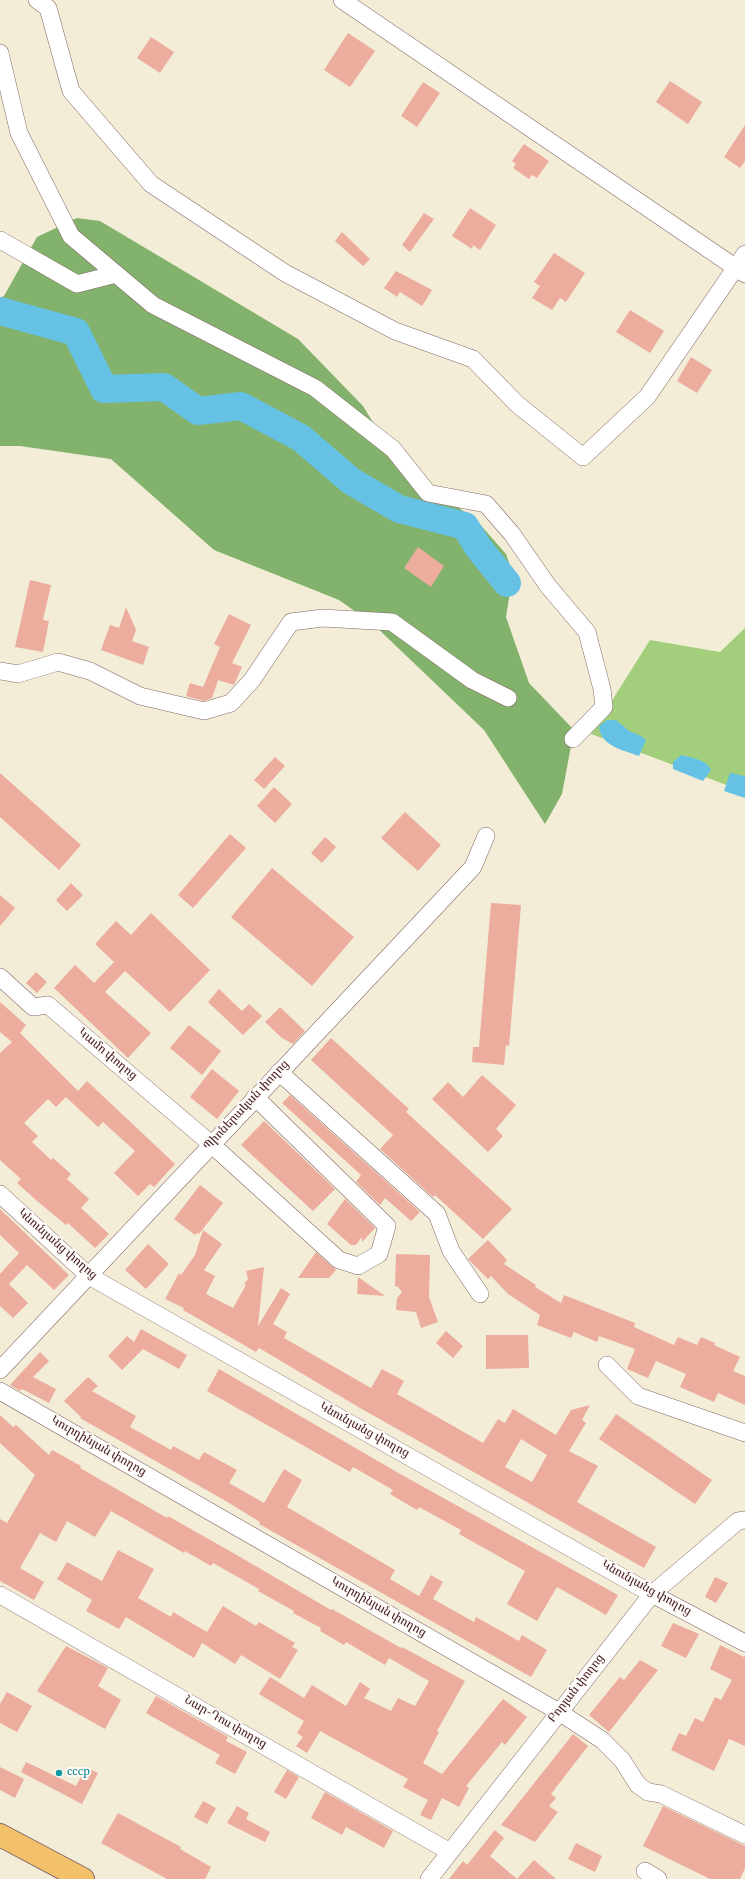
<!DOCTYPE html>
<meta charset="utf-8">
<style>
body{margin:0}
canvas{display:block;background:#f3edd7}
</style>
<canvas width="745" height="1879"></canvas>
<script>
const g = document.querySelector('canvas').getContext('2d');
g.lineJoin = 'round';
function fill(path, color) { g.fillStyle = color; g.fill(path, 'evenodd'); }
function stroke(path, color, width, dash) { g.strokeStyle = color; g.lineWidth = width; g.lineCap = dash ? 'butt' : 'round'; g.setLineDash(dash || []); g.stroke(path); }
function drawText(font, color, halo, rows, align = 'center') {
  g.font = font + ' Vollkorn,"Noto Serif Armenian",serif'; g.lineWidth = 4; g.setLineDash([]); g.textBaseline = 'middle'; g.strokeStyle = halo; g.fillStyle = color; for (const [text, x, y, turn = 0] of rows) {
    g.save(); g.translate(x, y); g.rotate((+turn || 0) * Math.PI / 180); g.textAlign = isNaN(turn) ? turn : align; if (halo) g.strokeText(text, 0, 0); g.fillText(text, 0, 0); g.restore();
  }
}
fill(new Path2D(`
 M745 628V792L591 734 650 640 720 652Z`), '#a3cf7c');
fill(new Path2D(`
 M77 218 100 221 298 339 363 406 398 463 477 521 506 554 513 574 506 617 529 683 574 730 562 794 545 824 484 730 373 624 339 600 214 550 111 459 20 446H0V298L4 296 37 237Z`), '#82b26c');
fill(new Path2D(`
 M607 720H616L629 731 641 736 646 740 639 756C623 750 600 746 599 726Z
 M681 755C692 758 706 759 711 770L703 781 673 769V762Z
 M730 773 745 776V798L724 791Z`), '#66c2e4');
stroke(new Path2D(`
 M0 311 76 332 104 389 164 387 198 411 241 406 301 438 351 481 399 509 465 526 478 547 507 583`), '#66c2e4', 28);
fill(new Path2D(`
 M348 33 375 51 350 87 324 70Z
 M151 37 174 52 160 73 137 58Z
 M670 81 702 102 688 124 656 102Z
 M423 82 440 93 417 127 401 116Z
 M745 125V161L740 168 724 157Z
 M524 144 549 161 537 178 532 175 529 179 513 168 516 164 512 161Z
 M470 208 496 225 480 250 473 245 472 249 452 236Z
 M424 213 434 219 410 252 402 245Z
 M342 232 370 259 363 266 335 241Z
 M554 253 585 273 566 302 560 298 552 310 532 298 540 286 534 282Z
 M396 271 432 290 422 306 400 292 397 297 384 288Z
 M630 310 664 331 650 353 616 332Z
 M691 357 712 370 697 393 677 381Z
 M418 547 444 566 431 587 404 568Z
 M30 580 51 585 43 620 49 621 43 652 15 647Z
 M126 607 136 630 132 641 149 647 143 665 101 650 110 625 119 628Z
 M229 614 251 625 232 663 242 667 234 685 218 680 212 698 204 701 186 696 190 683 203 687 220 647 214 644Z
 M275 757 285 766 264 789 254 780Z
 M0 773 81 845 59 870 0 817Z
 M274 787 292 804 275 823 257 806Z
 M405 812 441 845 418 871 381 838Z
 M230 834 246 848 193 908 178 895Z
 M325 837 336 847 322 863 311 853Z
 M272 868 354 937 312 986 231 917Z
 M71 883 83 895 67 911 56 900Z
 M0 895 15 908 0 926Z
 M491 903 521 905 509 1046 506 1045 504 1065 472 1062 473 1047H479Z
 M151 913 210 970 170 1012 125 971 105 992 151 1033 128 1058 54 988 75 965 94 983 114 962 95 944 116 921 131 935Z
 M36 972 47 982 37 993 26 983Z
 M219 989 242 1011 249 1004 262 1016 243 1035 208 1002Z
 M0 1002 26 1025 20 1033 78 1091 87 1081 175 1164 154 1187 150 1184 138 1196 114 1173 135 1151 103 1122 98 1127 66 1097 56 1107 48 1099 24 1123 38 1136 32 1142 51 1160 53 1158 71 1174 67 1179 89 1199 81 1208 109 1234 95 1248 68 1223 66 1225 36 1200 17 1183 21 1179 0 1160V1053L12 1042 0 1032Z
 M280 1007 305 1031 293 1044 282 1038 265 1022Z
 M189 1025 221 1051 202 1075 170 1048Z
 M331 1038 409 1109 406 1112 512 1209 483 1239 435 1195 433 1197 380 1149 393 1135 311 1060Z
 M212 1069 239 1091 217 1119 190 1097Z
 M482 1075 516 1105 496 1129 503 1136 488 1152 432 1099 448 1082 463 1097Z
 M290 1095 420 1212 411 1221 385 1198 380 1205 356 1182 361 1175 282 1103Z
 M264 1121 335 1189 313 1211 241 1145Z
 M200 1185 223 1203 199 1234 197 1233 195 1235 174 1219Z
 M345 1199 375 1228 362 1242V1237L356 1245H351L327 1224Z
 M0 1209 69 1275 54 1290 27 1265 9 1284 28 1303 13 1318 0 1306V1274L19 1253 0 1235Z
 M203 1230 222 1244 204 1270 215 1276 206 1294 233 1308 246 1285 244 1284 248 1279 246 1271 264 1267 258 1326 281 1288 290 1294 273 1324 287 1332 284 1338 371 1388 382 1369 404 1381 397 1394 483 1443 498 1419 505 1423 513 1409 556 1435 571 1410 590 1405 582 1420 586 1423 569 1451 598 1466 577 1502 656 1547 644 1568 360 1408 259 1348 256 1352 183 1310 184 1308 165 1299 179 1273 181 1275 195 1255ZM521 1439 547 1455 532 1482 505 1467Z
 M488 1240 507 1260 504 1264 536 1285 535 1287 561 1303 564 1295 635 1323 634 1327 674 1345 678 1337 697 1345 701 1337 715 1343 714 1345 740 1357 733 1371 745 1376V1405L718 1393 714 1402 680 1387 686 1374 656 1361 648 1378 627 1369 635 1349 599 1336 597 1342 574 1332 571 1338 537 1325 540 1315 508 1294 491 1276 488 1279 468 1259Z
 M148 1244 169 1264 146 1289 125 1270Z
 M316 1252 336 1270 329 1278H298Z
 M396 1254 430 1255 429 1297 438 1322 421 1328 416 1312 396 1310 397 1298 402 1292 398 1287 395 1286Z
 M358 1277 385 1296 357 1294Z
 M141 1329 187 1355 179 1369 143 1349 122 1370 108 1356 127 1336 134 1342Z
 M446 1331 463 1346 453 1358 436 1343Z
 M486 1335H528L529 1368 486 1369Z
 M40 1352 49 1361 33 1377 56 1389 49 1403 22 1389 20 1391 10 1385Z
 M219 1369 402 1475 618 1595 606 1615 557 1587 537 1621 507 1604 525 1571 459 1534 461 1530 419 1507 417 1510 390 1494 393 1490 353 1467 350 1472 207 1391Z
 M88 1377 98 1386 92 1391 136 1416 130 1427 171 1450 173 1446 199 1460 204 1452 237 1470 229 1483 264 1503 284 1469 302 1480 287 1507 395 1570 390 1579 419 1596 431 1575 443 1582 433 1599 474 1622 476 1617 519 1641 522 1635 547 1650 531 1677 259 1524 260 1522 224 1500 80 1418 81 1417 64 1401Z
 M616 1414 712 1480 695 1504 599 1439Z
 M0 1415 13 1427 16 1425 49 1455 52 1450 81 1466 80 1468 167 1518 168 1516 235 1554 331 1610 332 1609 401 1648 402 1647 465 1681 437 1731 439 1732 423 1763 442 1774 503 1699 527 1717 505 1745 502 1742 466 1786 469 1788 459 1807 442 1798 431 1820 420 1815 428 1800 403 1787 408 1779 320 1731 307 1753 296 1746 303 1737 297 1733 304 1721 259 1694 270 1677 304 1698 312 1685 346 1706 360 1682 370 1689 364 1698 391 1711 398 1698 415 1706 429 1681 389 1658 385 1665 346 1642 344 1645 320 1631 321 1628 293 1613 294 1611 258 1591 259 1589 213 1563 211 1566 185 1551 184 1553 111 1511 95 1537 67 1521 56 1542 40 1533 20 1568 44 1582 34 1600 0 1581V1519L7 1523 35 1475 0 1443Z
 M118 1550 154 1569 138 1598 171 1617 173 1612 207 1632 223 1606 256 1626 259 1622 295 1643 292 1647 298 1650 280 1679 241 1655 235 1664 202 1643 194 1658 126 1617 119 1629 86 1611 92 1600 57 1579 67 1562 102 1581Z
 M715 1577 728 1583 716 1603 705 1597Z
 M673 1623 699 1634 686 1658 661 1646Z
 M720 1645 744 1657 745 1655V1746L729 1739 714 1771 671 1750 679 1733 686 1736 695 1718 703 1722 715 1697 721 1700 732 1680 710 1669Z
 M66 1646 108 1668 98 1686 121 1700 105 1729 37 1691Z
 M640 1660 658 1670 609 1732 589 1715 620 1677 624 1680Z
 M7 1692 32 1706 17 1732 0 1723V1704Z
 M156 1696 228 1737 226 1741 247 1752 235 1774 215 1763 220 1755 146 1713Z
 M573 1734 588 1746 551 1794 556 1798 549 1806 558 1812 535 1842 501 1825Z
 M26 1762 76 1786 86 1767 98 1773 82 1804 21 1772Z
 M0 1767 24 1779 15 1798 0 1790Z
 M287 1770 299 1777 286 1799 274 1792Z
 M325 1792 393 1831 384 1848 346 1827 342 1835 311 1818Z
 M203 1801 216 1808 207 1824 194 1817Z
 M237 1806 249 1813 246 1819 270 1832 265 1842 227 1823Z
 M663 1806 745 1846V1868L740 1879H710L643 1846Z
 M118 1813 181 1847 180 1849 211 1867 205 1879H167L101 1843Z
 M495 1830 504 1838 490 1856 517 1879 534 1860 556 1879H449L463 1861 467 1865Z
 M576 1843 602 1856 595 1872 568 1859Z`), '#ecac9e');
const minor = new Path2D(`
 M37 0 48 8 71 91 151 184 285 273 395 331 473 359 517 404 583 457 647 397 745 254
 M342 0 745 274
 M0 53 19 133 71 236 153 305 315 388 393 449 428 493 486 504 512 534 548 586 587 632 602 689 604 707 573 739
 M0 240 77 284 116 274
 M0 671 18 674 58 662 90 671 140 696 204 711 231 703 252 680 291 622 323 618 392 622 472 680 508 698
 M0 977 33 1007 48 1005 211 1144 339 1260 358 1266 379 1254 387 1226 255 1097
 M279 1072 437 1214 451 1251 480 1294
 M0 1194 89 1276 652 1594 745 1643
 M607 1365 638 1396 745 1433
 M0 1370 473 867 486 836
 M0 1391 559 1712 602 1740 622 1760 638 1785 648 1792 661 1794 745 1835
 M0 1595 450 1852
 M645 1871 658 1879
 M429 1879 652 1594 738 1521 745 1520`);
const major = new Path2D(`
 M0 1835 83 1879`);
stroke(minor, '#856767', 18);
stroke(major, '#856767', 24);
stroke(minor, '#fff', 17);
stroke(major, '#f4c16b', 22);
for (const [x, y, r, color] of [
 [59,1773,4,"#0f9aa8"]
]) { const dot = new Path2D(); dot.arc(x, y, r, 0, 2 * Math.PI); g.fillStyle = color; g.fill(dot); stroke(dot, '#fdfcf7', 1.5); }
drawText('12px', '#4a1f2b', '#fdfcf7', [
 ["Կամո փողոց",107,1055,40],
 ["Պիոներական փողոց",247,1106,-47],
 ["Կնունյանց փողոց",57,1245,41],
 ["Կնունյանց փողոց",364,1431,29],
 ["Կուրղինյան փողոց",98,1447,30],
 ["Կնունյանց փողոց",646,1589,29],
 ["Կուրղինյան փողոց",378,1608,30],
 ["Բորյան փողոց",577,1689,-52],
 ["Նար-Դոս փողոց",225,1723,30]
]);
drawText('12px', '#0d838f', '#fdfcf7', [
 ["ссср",67,1773]
], 'left');
</script>
